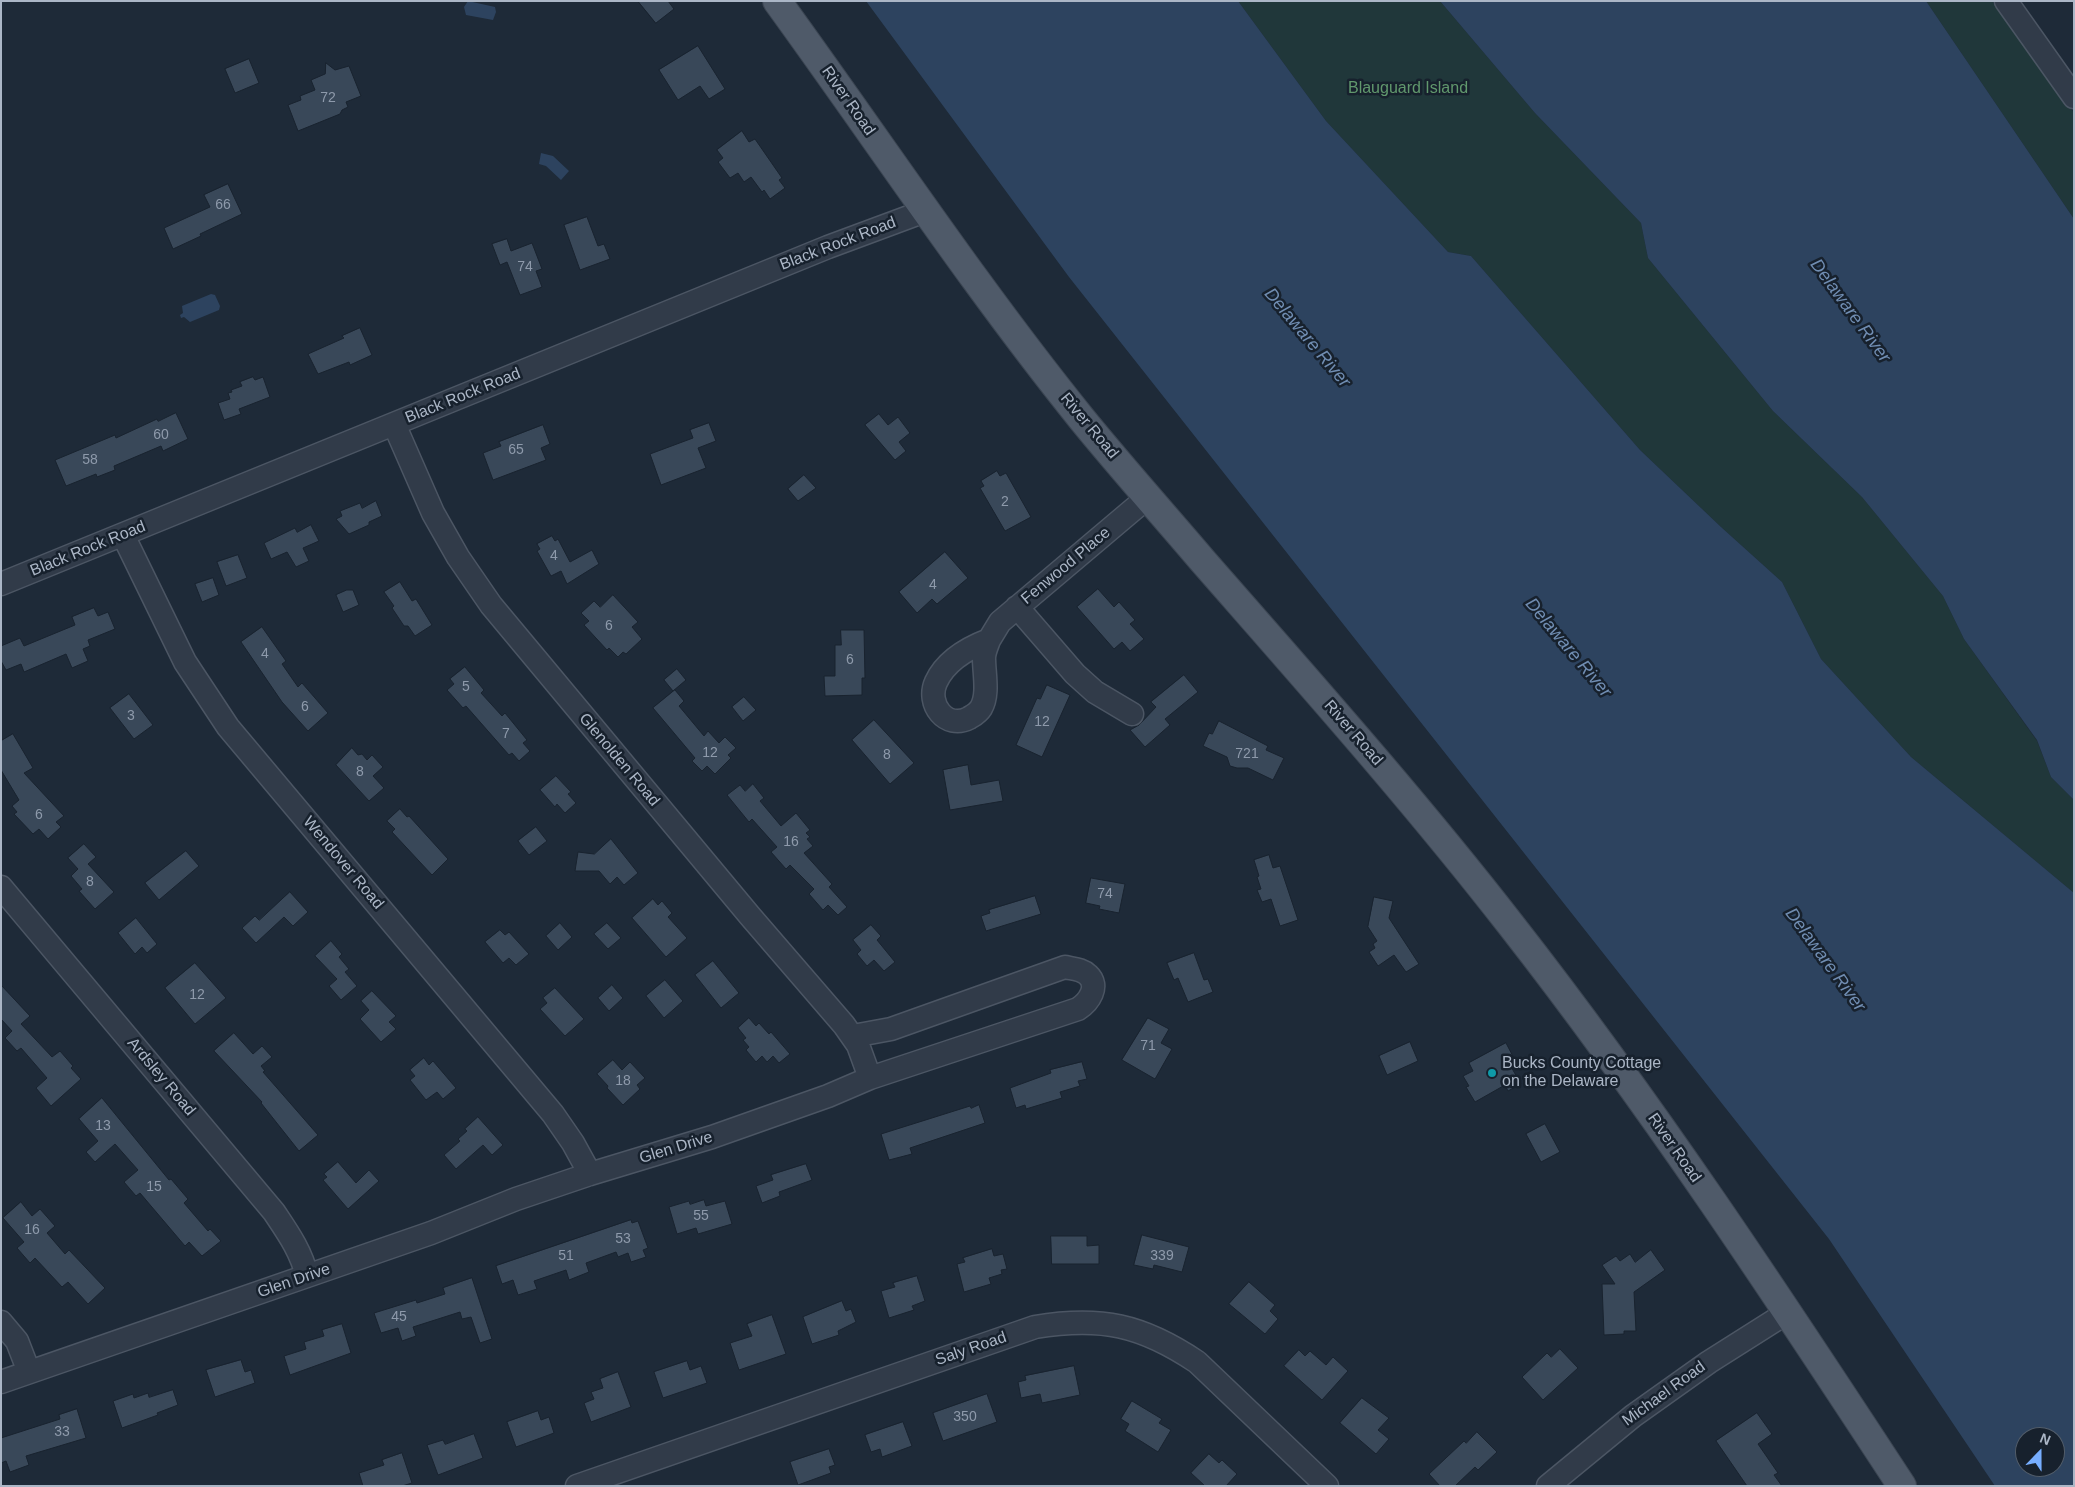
<!DOCTYPE html>
<style>
body{margin:0}
#map{position:relative;width:2075px;height:1487px;overflow:hidden;background:#1e2a38;font-family:Arial,sans-serif}
canvas{display:block}
.frame{position:absolute;inset:0;border:2px solid #abb6c6;pointer-events:none}
.north{position:absolute;left:2015px;top:1427px;width:50px;height:50px;box-sizing:border-box;background:#17212d;border:1px solid #525d6a;border-radius:50%;rotate:22deg;font-size:14px;font-weight:700;line-height:20px;text-align:center;color:#abb6c6}
.north::after{content:'';display:block;margin:auto;width:18px;height:22px;background:#77aeff;clip-path:polygon(50% 0,100% 100%,50% 72%,0 100%)}
</style>
<div id="map">
<canvas width="2075" height="1487"></canvas>
<div class="frame"></div>
<div class="north">N</div>
</div>
<script>
const g = document.querySelector('canvas').getContext('2d');
g.lineJoin = 'round';
function fill(path, color) { g.fillStyle = color; g.fill(path, 'evenodd'); }
function stroke(path, color, width, dash) { g.strokeStyle = color; g.lineWidth = width; g.lineCap = dash ? 'butt' : 'round'; g.setLineDash(dash || []); g.stroke(path); }
function drawText(font, color, halo, rows, align = 'center') {
  g.font = font + ' Arial,sans-serif'; g.lineWidth = 5; g.setLineDash([]); g.textBaseline = 'middle'; g.strokeStyle = halo; g.fillStyle = color; for (const [text, x, y, turn = 0] of rows) {
    g.save(); g.translate(x, y); g.rotate((+turn || 0) * Math.PI / 180); g.textAlign = isNaN(turn) ? turn : align; if (halo) g.strokeText(text, 0, 0); g.fillText(text, 0, 0); g.restore();
  }
}
fill(new Path2D(`
 M1238 1H1440L1535 113 1641 223 1648 258 1773 411 1862 497 1943 596 1964 639 2037 741 2051 777 2074 800V893L1911 757 1821 659 1782 582 1721 527 1640 450 1471 256 1448 252 1326 121Z
 M1926 1H1992L2074 113V219Z`), '#20373a');
fill(new Path2D(`
 M468 1 495 7 496 12 493 20 466 15 464 7Z
 M866 1H1238L1326 121 1448 252 1471 256 1640 450 1721 527 1782 582 1821 659 1911 757 2074 893V1486H1995L1829 1239 1069 277ZM2025 1437H2055V1467H2025Z
 M1440 1H1926L2074 219V800L2051 777 2037 740 1964 639 1943 596 1862 497 1773 411 1648 258 1641 223 1535 113Z
 M541 153 553 156 569 171 561 180 546 166 539 164Z
 M211 294 215 295 220 306 219 310 190 322 184 317 181 318 180 315 183 313 182 306Z`), '#2d435f');
const building = new Path2D(`
 M638 1H668L674 9 656 23Z
 M698 46 725 89 709 99 700 86 678 100 659 70Z
 M249 59 259 83 235 93 225 69Z
 M326 63 335 70 349 66 361 96 346 102 348 107 342 110 340 114 298 131 288 105 301 100 300 96 315 90 311 80 325 74Z
 M742 131 749 142 755 139 782 178 779 180 785 188 770 199 764 190 762 192 751 177 744 182 738 173 730 178 718 162 723 158 717 150Z
 M228 184 242 214 200 234 201 236 173 249 164 228 210 207 204 195Z
 M587 217 598 246 604 244 610 259 580 270 564 225Z
 M507 239 511 251 532 243 542 269 536 271 542 287 520 295 507 262 500 265 492 244Z
 M360 328 372 355 350 365 349 362 318 374 308 354 344 338 342 336Z
 M253 377 255 380 263 377 270 397 239 409 241 414 224 420 218 403 230 399 228 393 232 392 231 390 242 386 240 382Z
 M176 413 188 439 163 451 161 446 114 466 115 470 97 477 96 474 66 486 55 460 115 435 116 438 157 419 158 421Z
 M879 414 888 425 898 417 910 433 899 442 906 451 895 460 865 425Z
 M709 423 716 441 698 448 706 468 661 485 650 454 693 438 690 430Z
 M543 425 550 444 541 448 546 460 493 480 483 453 501 446 499 442Z
 M997 471 1000 476 1006 473 1031 517 1005 531 980 488 984 486 981 481Z
 M804 475 816 488 798 501 788 489Z
 M376 501 382 516 369 522V525L349 534 336 519 342 516 340 511 360 503 362 508Z
 M311 525 319 541 303 548 309 561 296 567 287 552 271 559 264 543 295 528 297 532Z
 M552 536 555 541 558 539 570 562 592 550 599 564 567 584 561 571 551 576 537 551 540 549 537 544Z
 M945 552 968 578 937 604 932 599 917 613 899 592Z
 M238 555 247 578 226 586 217 562Z
 M213 578 219 595 202 602 195 584Z
 M400 582 412 601 416 599 432 625 415 636 408 626H404L392 608 394 606 384 592Z
 M1098 589 1114 607 1119 602 1135 620 1130 624 1144 639 1130 651 1122 642 1114 649 1077 607Z
 M347 590H353L359 605 343 612 336 595Z
 M613 595 638 622 632 627 642 639 626 654 623 652 618 657 609 648 607 650 584 625 589 621 581 613 594 601 600 607Z
 M94 608 98 616 108 612 115 629 88 640 90 646 83 649 88 661 72 668 66 654 24 672 21 664 6 670 1 661V646L20 638 24 646 75 625 72 617Z
 M262 627 286 661 282 664 298 687 302 683 328 713 308 731 282 702 241 642Z
 M841 630H864L865 678H862V695L825 696 824 676H835V645H841Z
 M465 667 484 690 481 693 502 716 505 713 527 740 523 743 530 751 519 761 512 753 509 755 466 706 463 708 447 690 454 684 450 679Z
 M677 669 686 680 673 691 664 680Z
 M1184 675 1198 692 1165 719 1170 725 1145 747 1130 730 1139 725 1156 707 1151 702Z
 M1047 685 1070 695 1042 757 1016 745 1037 698 1040 699Z
 M675 690 684 701 679 706 704 736 708 731 719 743 725 737 736 748 728 755 731 758 715 774 707 766 702 771 692 761 695 758 653 708Z
 M129 694 153 725 134 739 110 708Z
 M744 697 756 710 743 721 732 707Z
 M874 720 914 763 890 784 852 740Z
 M1219 721 1268 746 1266 750 1284 758 1273 780 1248 768H1237L1230 766 1227 757 1203 746 1209 733 1212 734Z
 M13 734 33 768 24 773 64 816 56 822 61 827 48 839 39 829 33 834 14 814 17 812 12 806 19 800 1 770V741Z
 M352 748 358 755 362 754 367 760 372 755 383 767 373 776 384 788 369 801 336 765Z
 M968 765 971 785 999 780 1003 801 950 810 943 770Z
 M556 776 571 792 568 794 576 803 565 813 557 804 555 807 540 790Z
 M753 784 764 798 760 801 781 826 796 813 810 830 806 833 810 837 807 839 813 846 804 853 832 884 829 887 847 907 838 915 828 905 823 910 809 894 814 889 790 865 786 869 771 852 777 847 752 819 749 822 727 795 740 785 745 791Z
 M400 809 407 817 409 816 448 859 432 875 392 832 395 829 387 821Z
 M536 827 547 841 529 855 518 841Z
 M611 839 638 873 624 885 617 877 610 884 599 871H575L578 852 594 854Z
 M84 844 96 857 88 864 114 892 95 909 79 891 82 889 71 876 78 869 68 858Z
 M186 851 199 866 159 900 145 883Z
 M1269 855 1273 868 1280 866 1298 920 1280 926 1271 899 1262 902 1257 890 1261 889 1257 877 1259 876 1254 860Z
 M1091 878 1125 884 1119 913 1099 909 1100 906 1086 903Z
 M290 892 308 912 293 926 284 917 256 943 242 928 255 916 259 920Z
 M1035 896 1041 914 986 931 981 916 990 913 989 910Z
 M1374 897 1393 901 1389 918 1419 964 1406 972 1394 955 1378 966 1369 952 1375 948 1373 944 1377 941 1368 927Z
 M653 899 658 905 662 901 672 913 668 917 687 938 666 957 632 918Z
 M136 918 157 944 147 953 142 947 135 954 118 933Z
 M560 923 572 937 558 950 546 936Z
 M607 923 621 938 608 949 594 934Z
 M871 925 881 936 877 940 895 962 884 971 874 960 867 966 857 954 861 950 853 940Z
 M500 930 505 935 509 932 529 954 516 965 509 958 503 963 485 942Z
 M331 941 342 954 339 957 349 969 345 972 357 986 341 1000 329 986 337 979 315 956Z
 M1194 953 1204 980 1208 979 1213 992 1188 1002 1178 978 1174 980 1167 963Z
 M713 961 739 993 721 1008 695 975Z
 M195 963 226 998 195 1024 165 988Z
 M665 980 683 1001 664 1018 646 996Z
 M1 985 30 1016 21 1024 52 1057 60 1051 73 1066 71 1068 81 1079 51 1106 36 1088 47 1078 21 1048 17 1051 5 1038 12 1031 1 1019Z
 M612 985 623 998 609 1011 598 998Z
 M555 988 584 1019 565 1036 540 1009 547 1003 543 998Z
 M372 991 396 1016 389 1022 396 1029 381 1042 360 1019 369 1010 361 1001Z
 M749 1018 756 1026 759 1023 769 1034 771 1032 790 1054 779 1063 773 1056 767 1062 762 1056 756 1062 746 1050 749 1047 743 1040 746 1038 738 1028Z
 M1148 1018 1169 1029 1161 1043 1172 1049 1155 1079 1122 1060Z
 M234 1033 253 1054 262 1046 272 1057 261 1066 265 1071 263 1072 318 1135 299 1151 261 1103 262 1102 214 1051Z
 M1410 1042 1418 1061 1387 1075 1379 1056Z
 M1506 1043 1516 1062 1510 1065 1521 1084 1508 1091 1505 1085 1475 1102 1466 1087 1469 1086 1463 1076 1473 1071 1469 1063Z
 M424 1058 429 1065 433 1061 456 1088 443 1099 437 1092 426 1100 410 1080 415 1076 410 1070Z
 M613 1060 622 1070 630 1062 645 1078 637 1085 640 1089 623 1105 607 1088 608 1086 597 1074Z
 M1082 1062 1087 1079 1078 1081 1080 1086 1060 1092 1062 1098 1026 1109 1025 1105 1016 1108 1010 1088 1051 1073 1050 1070Z
 M102 1098 169 1180 171 1179 188 1199 184 1203 208 1231 210 1229 221 1241 202 1256 189 1242 185 1246 140 1193 136 1196 124 1182 138 1170 115 1144 95 1162 86 1152 98 1141 79 1119Z
 M979 1105 985 1123 910 1148 912 1154 889 1160 881 1134 970 1106 971 1108Z
 M478 1117 503 1145 492 1155 483 1145 456 1169 444 1155 460 1141 458 1139 467 1131 465 1129Z
 M1545 1124 1560 1152 1541 1162 1526 1134Z
 M338 1162 356 1183 369 1170 379 1181 348 1209 323 1180 327 1177 324 1174Z
 M806 1164 812 1180 779 1192 780 1196 762 1203 756 1186 773 1180 771 1175Z
 M704 1200 706 1206 725 1201 732 1224 698 1234 696 1228 677 1234 669 1207 689 1201 690 1204Z
 M21 1202 32 1216 40 1209 55 1226 47 1233 65 1254 69 1250 105 1288 88 1304 68 1282 62 1287 35 1258 30 1263 17 1248 24 1242 3 1218Z
 M631 1220 632 1223 638 1221 648 1248 643 1250 646 1257 631 1262 628 1253 618 1257 616 1252 586 1263 589 1272 569 1280 566 1270 534 1281 537 1289 518 1295 513 1280 502 1284 496 1266Z
 M1142 1235 1189 1247 1182 1272 1154 1265 1153 1269 1134 1265Z
 M1051 1236H1087V1246L1099 1245V1264H1052Z
 M992 1249 994 1256 1003 1254 1007 1269 1001 1270 1002 1274 989 1278 991 1284 964 1292 957 1264 965 1262 963 1258Z
 M1651 1250 1665 1270 1634 1292 1636 1331H1624V1334L1604 1335 1602 1284H1615L1602 1265 1616 1256 1620 1261 1630 1254 1635 1262Z
 M917 1276 925 1301 912 1306 914 1310 889 1318 881 1291 895 1287 893 1283Z
 M472 1278 492 1339 480 1343 471 1317 462 1319 460 1312 413 1327 416 1336 402 1341 398 1328 381 1333 374 1313 416 1300 417 1303 445 1294 443 1288Z
 M1249 1282 1275 1305 1270 1311 1278 1319 1265 1334 1229 1304Z
 M842 1301 846 1311 851 1309 856 1322 838 1331 839 1335 812 1344 803 1317Z
 M772 1315 786 1354 739 1370 730 1343 752 1336 747 1324Z
 M342 1324 351 1353 290 1375 284 1356 306 1349 304 1342 324 1336 322 1330Z
 M1560 1349 1578 1368 1543 1400 1522 1377 1547 1353 1551 1357Z
 M1299 1350 1305 1356 1310 1351 1326 1365 1333 1357 1348 1371 1322 1400 1284 1366Z
 M241 1360 245 1372 251 1370 255 1383 215 1397 206 1370Z
 M687 1361 690 1370 701 1366 707 1383 663 1398 654 1372Z
 M1074 1366 1080 1395 1042 1403 1040 1394 1021 1398 1018 1382 1026 1380 1025 1376Z
 M618 1372 631 1407 591 1422 584 1403 594 1399 591 1392 603 1388 600 1379Z
 M173 1390 178 1405 157 1413 158 1415 122 1428 113 1401 133 1394 134 1398 148 1393 149 1397Z
 M987 1394 997 1422 943 1441 933 1413Z
 M1362 1398 1389 1418 1378 1430 1389 1439 1376 1454 1340 1423Z
 M1132 1401 1162 1419 1159 1423 1171 1430 1158 1452 1125 1431 1129 1424 1121 1419Z
 M77 1409 86 1438 26 1456 29 1465 10 1472 6 1461 1 1463V1438L60 1419 59 1415Z
 M538 1411 541 1420 549 1417 554 1433 516 1447 507 1422Z
 M1757 1413 1772 1434 1758 1444 1778 1473 1774 1475 1782 1486H1747L1716 1441Z
 M903 1422 912 1446 882 1457 880 1449 871 1452 865 1435Z
 M1477 1432 1497 1452 1478 1470 1475 1467 1455 1486H1440L1429 1474 1464 1441 1466 1443Z
 M474 1434 483 1458 438 1475 427 1445 443 1440 445 1444Z
 M829 1449 835 1465 829 1467 831 1473 798 1485 790 1462Z
 M402 1453 412 1483 402 1486H363L359 1473 384 1465 382 1460Z
 M1209 1454 1219 1463 1222 1460 1237 1474 1226 1486H1205L1191 1473Z`);
fill(building, '#394859');
stroke(building, '#19232f', 1);
const minor = new Path2D(`
 M2006 1 2074 97
 M394 424 433 513 458 557 491 605 750 916 844 1025 858 1045 870 1078
 M123 535 185 662 228 727 553 1114 573 1143 590 1174
 M1 584 828 247 925 211
 M1017 607 1075 674 1095 692 1132 714
 M989 640C987 646 984 652 984 658 984 674 989 694 981 708 978 713 974 715 969 718 946 730 926 704 936 682 946 660 968 648 989 640Z
 M989 640 1000 622 1148 497
 M1 887 274 1212C288 1233 301 1251 307 1276
 M1 1322 17 1341 29 1372
 M1 1382 431 1233 516 1199 590 1174 712 1137 828 1096 870 1078 1078 1009C1089 1002 1100 986 1088 975 1082 969 1073 969 1065 967L891 1029 853 1036
 M577 1486 1035 1327C1101 1316 1142 1325 1197 1362L1327 1486
 M1548 1486 1633 1416 1709 1362 1788 1312`);
const major = new Path2D(`
 M777 1C878 140 973 284 1081 418 1120 466 1162 513 1202 560 1307 680 1413 799 1511 925 1651 1104 1777 1295 1902 1486`);
stroke(minor, '#4c5664', 25);
stroke(major, '#3b4552', 30);
stroke(minor, '#313b49', 22);
stroke(major, '#4f5a69', 28);
for (const [x, y, r, color] of [
 [1492,1073,5,"#0f9aa8"]
]) { const dot = new Path2D(); dot.arc(x, y, r, 0, 2 * Math.PI); g.fillStyle = color; g.fill(dot); stroke(dot, '#17212d', 2); }
drawText('14px', '#8e9aab', null, [
 ["72",328,98],
 ["66",223,205],
 ["74",525,267],
 ["60",161,435],
 ["65",516,450],
 ["58",90,460],
 ["2",1005,502],
 ["4",554,556],
 ["4",933,585],
 ["6",609,626],
 ["4",265,654],
 ["6",850,660],
 ["5",466,687],
 ["6",305,707],
 ["3",131,716],
 ["12",1042,722],
 ["7",506,734],
 ["12",710,753],
 ["721",1247,754],
 ["8",887,755],
 ["8",360,772],
 ["6",39,815],
 ["16",791,842],
 ["8",90,882],
 ["74",1105,894],
 ["12",197,995],
 ["71",1148,1046],
 ["18",623,1081],
 ["13",103,1126],
 ["15",154,1187],
 ["55",701,1216],
 ["16",32,1230],
 ["53",623,1239],
 ["51",566,1256],
 ["339",1162,1256],
 ["45",399,1317],
 ["350",965,1417],
 ["33",62,1432]
]);
drawText('16px', '#61986d', '#17212d', [
 ["Blauguard Island",1408,89]
]);
drawText('16px', '#abb6c6', '#17212d', [
 ["River Road",848,101,55],
 ["Black Rock Road",838,244,-21],
 ["Black Rock Road",463,396,-22],
 ["River Road",1089,426,50],
 ["Black Rock Road",88,549,-22],
 ["Fenwood Place",1066,566,-40],
 ["River Road",1353,733,49],
 ["Glenolden Road",619,760,50],
 ["Wendover Road",343,863,50],
 ["Ardsley Road",161,1077,50],
 ["Glen Drive",676,1148,-17],
 ["River Road",1674,1148,55],
 ["Glen Drive",294,1281,-19],
 ["Saly Road",971,1349,-19],
 ["Michael Road",1664,1394,-36]
]);
drawText('16px', '#abb6c6', '#17212d', [
 ["Bucks County Cottage",1502,1064],
 ["on the Delaware",1502,1082]
], 'left');
drawText('italic 18px', '#708db2', '#17212d', [
 ["Delaware River",1850,311,54],
 ["Delaware River",1307,338,50],
 ["Delaware River",1568,648,50],
 ["Delaware River",1825,960,54]
]);
</script>
